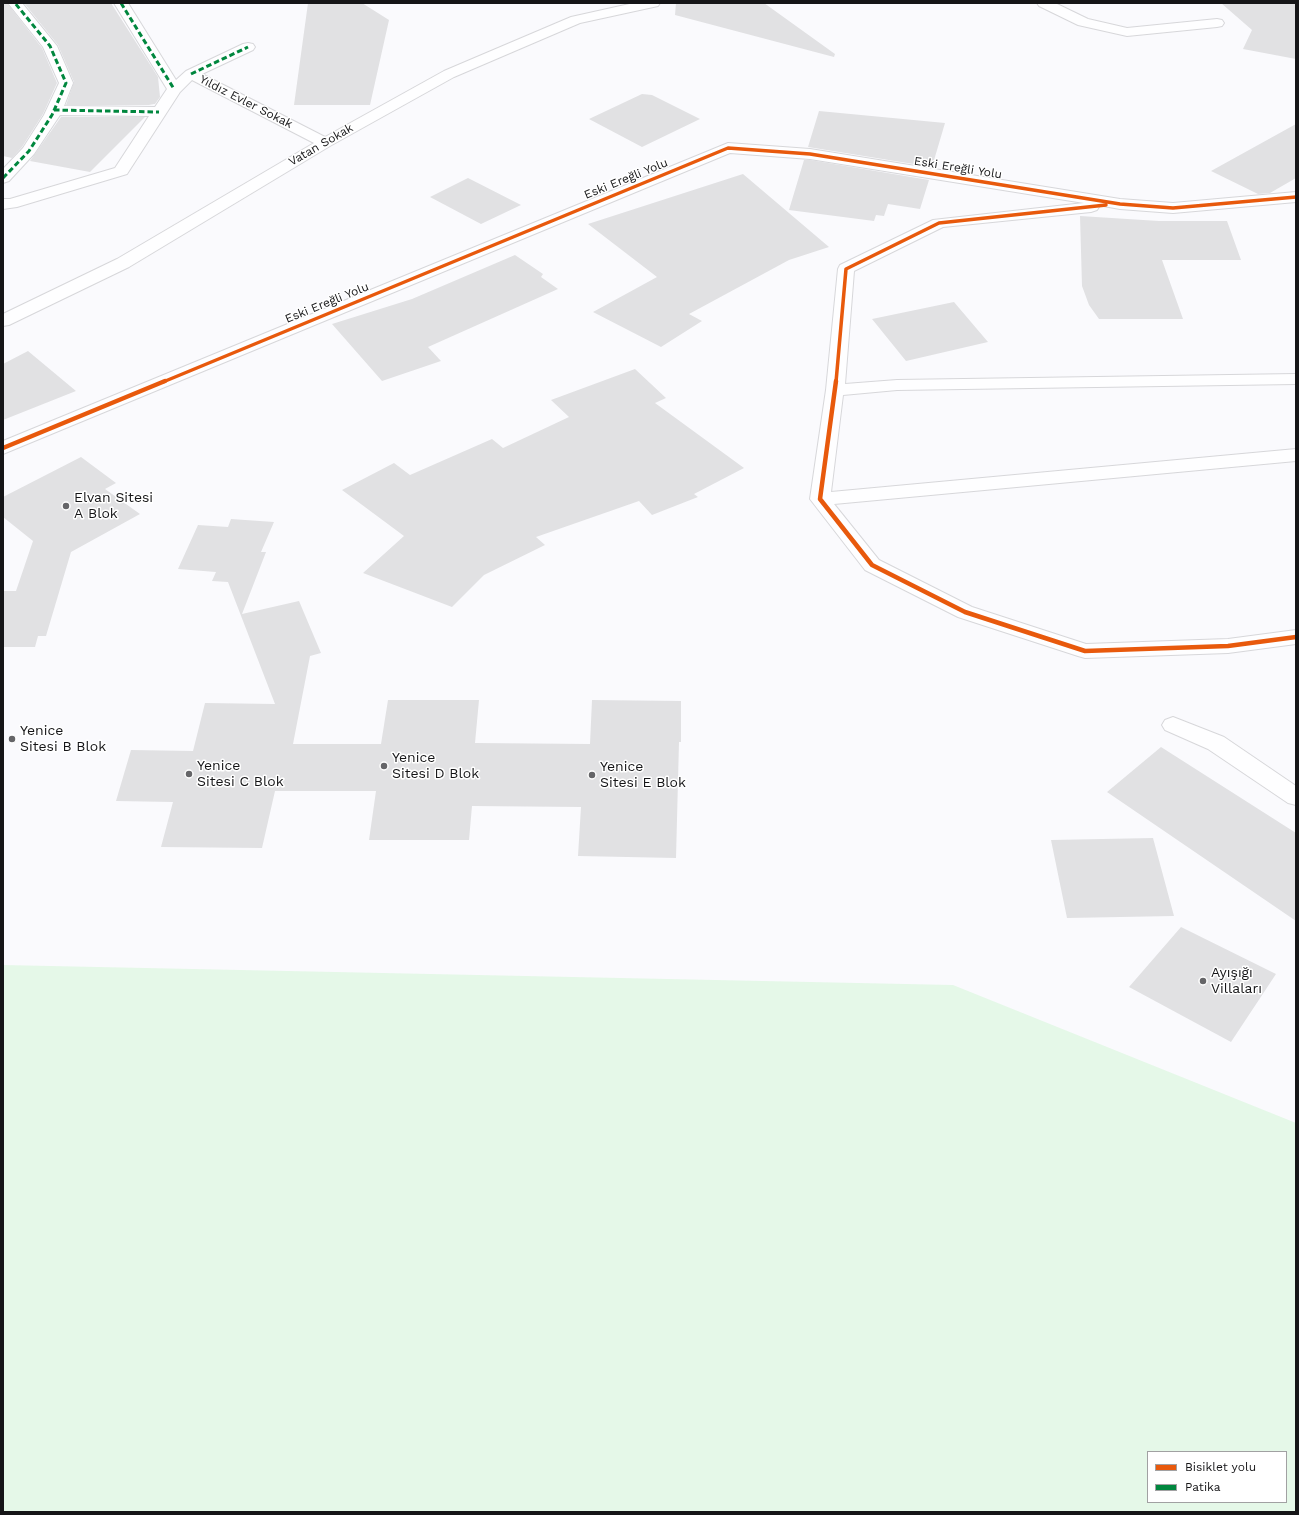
<!DOCTYPE html>
<meta charset="utf-8">
<style>
body{margin:0}
#map{position:relative;width:1299px;height:1515px;overflow:hidden;background:#fafafd;font-family:"Work Sans",sans-serif}
canvas{display:block}
.frame{position:absolute;inset:0;border:4px solid #151517;pointer-events:none}
.legend{position:absolute;left:1147px;top:1451px;width:140px;height:52px;box-sizing:border-box;background:#fff;border:1px solid #a1a1a2;margin:0;padding:5px 7px;list-style:none;font-size:12px;color:#151517}
.legend li{display:flex;align-items:center;gap:8px;height:20px}
.legend b{width:20px;border:1px solid #a1a1a2}
</style>
<div id="map">
<canvas width="1299" height="1515"></canvas>
<div class="frame"></div>
<ul class="legend">
<li><b style="height:5px;background:#e8590c"></b>Bisiklet yolu</li>
<li><b style="height:5px;background:#00873e"></b>Patika</li>
</ul>
</div>
<script>
const g = document.querySelector('canvas').getContext('2d');
g.lineJoin = 'round';
function fill(path, color) { g.fillStyle = color; g.fill(path, 'evenodd'); }
function stroke(path, color, width, dash) { g.strokeStyle = color; g.lineWidth = width; g.lineCap = dash ? 'butt' : 'round'; g.setLineDash(dash || []); g.stroke(path); }
function drawText(font, color, halo, rows, align = 'center') {
  g.font = font + ' "Work Sans",sans-serif'; g.lineWidth = 3; g.setLineDash([]); g.textBaseline = 'middle'; g.strokeStyle = halo; g.fillStyle = color; for (const [text, x, y, turn = 0] of rows) {
    g.save(); g.translate(x, y); g.rotate((+turn || 0) * Math.PI / 180); g.textAlign = isNaN(turn) ? turn : align; if (halo) g.strokeText(text, 0, 0); g.fillText(text, 0, 0); g.restore();
  }
}
fill(new Path2D(`
 M3 965 953 985 1296 1123V1512H3ZM1148 1452H1286V1502H1148Z`), '#e5f8e8');
fill(new Path2D(`
 M3 3H7L42 48 57 83 43 114 22 147 12 158 3 156Z
 M24 3H111L158 77 160 97 155 104H149L154 105H66L74 82 58 45Z
 M308 3H362L389 20 370 105H294Z
 M676 3H764L835 54 834 57 675 15Z
 M1221 3H1296V59L1243 49 1252 30Z
 M642 94 652 95 700 119 642 147 589 119Z
 M819 111 945 123 932 167 808 147Z
 M61 117H145L90 172 30 161Z
 M1296 124V178L1270 193 1258 194 1211 171Z
 M804 160H810L929 180 920 209 888 204 884 216 876 215 874 221 789 210Z
 M743 174 829 247 789 260 689 314 702 321 661 347 593 312 657 277 588 224Z
 M468 178 521 205 481 224 430 197Z
 M1080 216 1159 221H1227L1241 260H1162L1183 319H1099L1089 305 1082 286Z
 M515 255 543 274 541 277 558 289 428 347 441 361 382 381 332 324 412 299Z
 M954 302 988 342 906 361 872 319Z
 M28 351 76 391 3 420V364Z
 M635 369 666 398 655 403 744 468 694 494 698 497 652 515 639 501 536 537 545 545 484 575 452 607 363 573 404 536 342 490 394 463 410 475 492 439 503 448 569 417 551 400Z
 M81 457 116 483 105 489 140 514 71 552 46 636H38L35 647H3V591H16L33 541 3 517V497Z
 M231 519 274 522 261 552H266L242 614 299 601 321 653 310 656 293 744H381L388 700H479L475 743 590 744 592 700 681 701V742H679L676 858 578 856 581 807 472 806 469 840H369L376 791H275L262 848 161 847 173 802 116 801 131 750 193 751 205 703 275 704 228 582 212 581 216 572 178 569 198 525 228 527Z
 M1161 747 1296 833V921L1107 792Z
 M1153 838 1174 916 1067 918 1051 840Z
 M1181 927 1276 974 1231 1042 1129 987Z`), '#e1e1e3');
const street = new Path2D(`
 M8 3H22L57 46 73 83 64 106 155 107 167 89 114 3H128L176 80 186 71 243 44 248 43 253 44 255 47 253 50 202 74 325 137 444 71 571 17 634 3H660L658 6 580 23 454 77 330 146 129 267 9 325 3 326V314L117 259 314 143 192 80 180 92 127 174 17 207 3 209V199H10L115 168 149 116 60 115 34 154 9 181 3 183V169L23 148 44 115 59 83 43 47Z
 M1037 3H1055L1088 19 1127 28 1217 19 1222 20 1224 23 1222 26 1217 27 1127 36 1078 25 1039 6Z
 M728 143 810 149 1120 199 1173 203 1296 192V202L1173 213 1120 209 1098 205 1099 207 1097 210 1091 212 943 227 854 271 845 384 897 380 1296 374V384L897 390 843 395 831 492 1296 449V461L834 504 879 560 972 607 1086 644 1228 639 1296 630V644L1228 653 1085 658 1078 656 958 617 865 570 810 499 826 390 838 269 840 265 933 220 1084 203 810 159 730 153 3 454V441Z
 M1173 717 1224 737 1296 786V805L1288 803 1208 749 1165 730 1162 725 1165 720Z`);
stroke(street, '#d7d7da', 2);
fill(street, '#fefeff');
stroke(new Path2D(`
 M121 3 174 89
 M191 74 248 47
 M54 110 159 112
 M3 178 29 151 52 115 66 83 50 46 15 3`), '#00873e', 3, [5.5, 3]);
stroke(new Path2D(`
 M163 382 728 148 810 154 1120 204 1173 208 1296 197
 M836 382 846 269 939 223 1106 205`), '#e8590c', 3.5);
stroke(new Path2D(`
 M836 381 820 499 872 565 965 612 1085 651 1228 646 1296 637
 M3 448 165 381`), '#e8590c', 4.5);
for (const [x, y, r, color] of [
 [66,506,4,"#656568"],
 [12,739,4,"#656568"],
 [384,766,4,"#656568"],
 [189,774,4,"#656568"],
 [592,775,4,"#656568"],
 [1203,981,4,"#656568"]
]) { const dot = new Path2D(); dot.arc(x, y, r, 0, 2 * Math.PI); g.fillStyle = color; g.fill(dot); stroke(dot, '#fff', 1.5); }
drawText('12px', '#151517', '#fff', [
 ["Yıldız Evler Sokak",246,102,27],
 ["Vatan Sokak",321,145,-30],
 ["Eski Ereğli Yolu",958,168,9],
 ["Eski Ereğli Yolu",626,179,-22],
 ["Eski Ereğli Yolu",327,303,-22]
]);
drawText('14px', '#151517', '#fff', [
 ["Elvan Sitesi",74,498],
 ["A Blok",74,514],
 ["Yenice",20,731],
 ["Sitesi B Blok",20,747],
 ["Yenice",392,758],
 ["Sitesi D Blok",392,774],
 ["Yenice",197,766],
 ["Sitesi C Blok",197,782],
 ["Yenice",600,767],
 ["Sitesi E Blok",600,783],
 ["Ayışığı",1211,973],
 ["Villaları",1211,989]
], 'left');
</script>
